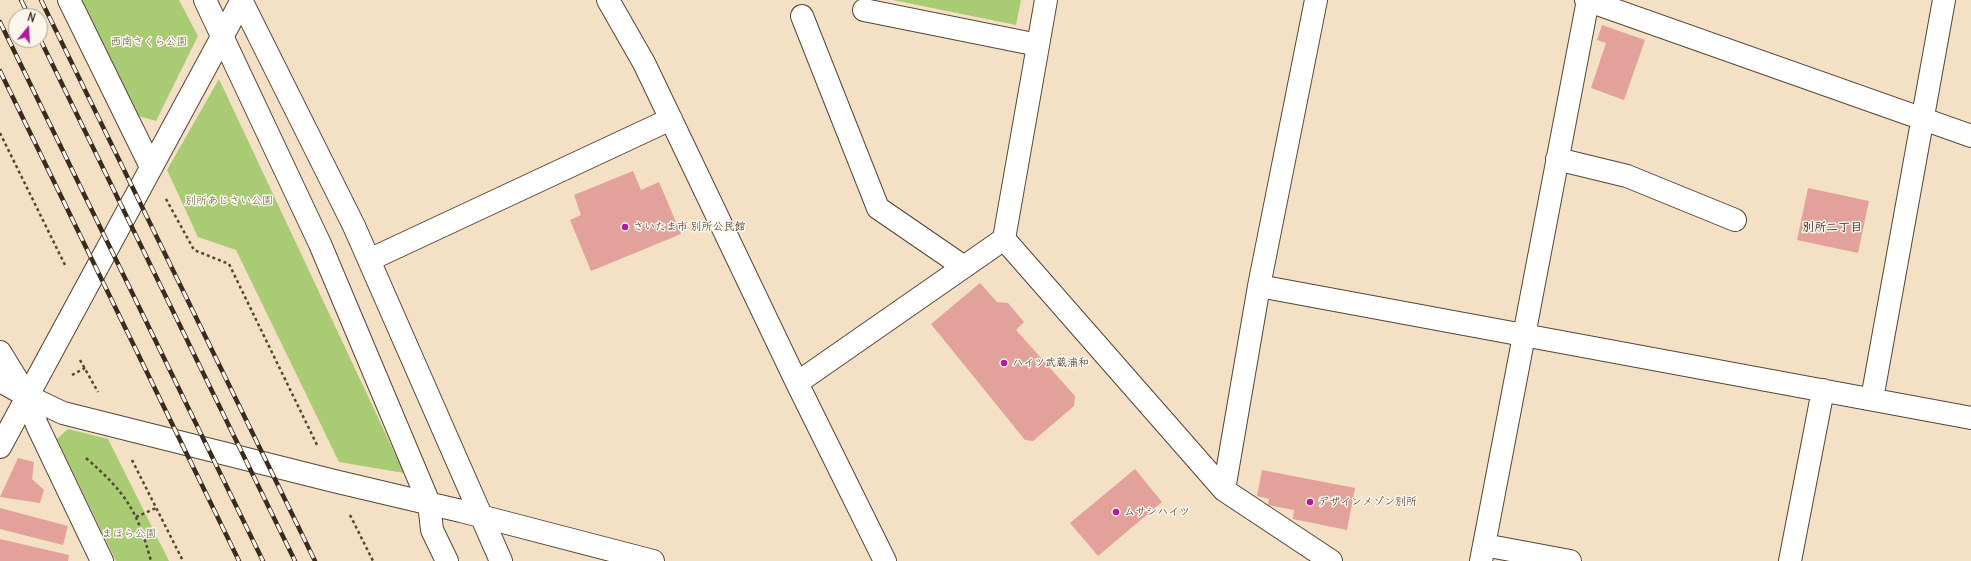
<!DOCTYPE html>
<meta charset="utf-8">
<style>
body{margin:0}
#map{position:relative;width:1971px;height:561px;overflow:hidden;background:#f4e0c5;font-family:Delius,sans-serif}
canvas{display:block}
.north{position:absolute;left:8px;top:8px;width:40px;height:40px;box-sizing:border-box;background:#fbf7ec;border:1px solid #aea59a;border-radius:50%;rotate:18deg;font-size:11px;font-weight:700;line-height:16px;text-align:center;color:#3b2a1e}
.north::after{content:'';display:block;margin:auto;width:14px;height:18px;background:#b5179e;clip-path:polygon(50% 0,100% 100%,50% 72%,0 100%)}
</style>
<div id="map">
<canvas width="1971" height="561"></canvas>
<div class="north">N</div>
</div>
<script>
const g = document.querySelector('canvas').getContext('2d');
g.lineJoin = 'round';
function fill(path, color) { g.fillStyle = color; g.fill(path, 'evenodd'); }
function stroke(path, color, width, dash) { g.strokeStyle = color; g.lineWidth = width; g.lineCap = dash ? 'butt' : 'round'; g.setLineDash(dash || []); g.stroke(path); }
function drawText(font, color, halo, rows, align = 'center') {
  g.font = font + ' Delius,"Klee One",sans-serif'; g.lineWidth = 3; g.setLineDash([]); g.textBaseline = 'middle'; g.strokeStyle = halo; g.fillStyle = color; for (const [text, x, y, turn = 0] of rows) {
    g.save(); g.translate(x, y); g.rotate((+turn || 0) * Math.PI / 180); g.textAlign = isNaN(turn) ? turn : align; if (halo) g.strokeText(text, 0, 0); g.fillText(text, 0, 0); g.restore();
  }
}
fill(new Path2D(`
 M82 0H179L198 36 156 121 138 116Z
 M893 0H1021L1016 25Z
 M219 79 404 473 339 462 236 250 198 237 167 170Z
 M68 429 108 439 169 561H116L57 439Z`), '#a9cb74');
fill(new Path2D(`
 M1602 25 1645 40 1624 100 1591 88 1606 43 1597 40Z
 M633 171 641 190 659 182 681 234 591 271 570 220 581 215 574 195Z
 M1808 188 1869 201 1858 253 1797 240Z
 M980 283 997 302 1008 303 1024 322 1016 330 1075 396 1074 406 1033 441 1025 440 931 324Z
 M18 458 34 462 32 479 44 490 40 503 0 497Z
 M1135 469 1162 502 1098 556 1070 523Z
 M1262 470 1355 488 1347 530 1293 519 1294 510 1268 505 1269 499 1257 496Z
 M0 508 68 526 63 545 0 529Z
 M0 539 69 555 68 561H0Z`), '#e3a19b');
const minor = new Path2D(`
 M69 0 151 167
 M205 0 320 244 429 503 432 530 447 561
 M241 0 354 226 501 561
 M608 0 644 63 797 383 885 561
 M1586 0 1971 136
 M864 10 1038 45
 M802 16 878 208 964 267
 M1557 159 1627 176 1735 220
 M1004 239 1224 490 1331 561
 M369 260 671 119
 M1259 286 1971 418
 M0 352 27 396 37 425 102 561
 M0 381 27 396 63 413 334 481 461 511 653 561
 M797 383 1004 239 1046 0
 M1872 399 1944 0
 M0 447 242 0
 M1224 490 1259 286 1316 0
 M1484 545 1570 561
 M1481 561 1588 0
 M1790 561 1823 390`);
stroke(minor, '#574537', 24);
stroke(new Path2D(`
 M0 133 65 265
 M166 199 194 250 229 264 318 447
 M80 360 98 392
 M72 375 85 368
 M86 458C126 493 137 510 151 561
 M132 460 183 561
 M350 515 373 561
 M136 517 156 508`), '#574537', 2.5, [3, 3]);
stroke(minor, '#fff', 22);
const rail = new Path2D(`
 M21 0 29 16
 M41 0 315 561
 M0 22 263 561
 M40 39 295 561
 M0 71 239 561`);
stroke(rail, '#3b2a1e', 4.5);
stroke(rail, '#fbf7ec', 3, [9]);
for (const [x, y, r, color] of [
 [625,227,4,"#b5179e"],
 [1004,363,4,"#b5179e"],
 [1310,502,4,"#b5179e"],
 [1116,512,4,"#b5179e"]
]) { const dot = new Path2D(); dot.arc(x, y, r, 0, 2 * Math.PI); g.fillStyle = color; g.fill(dot); stroke(dot, '#fbf7ec', 1.5); }
drawText('11px', '#5c5a38', '#fbf7ec', [
 ["西南さくら公園",149,42],
 ["別所あじさい公園",229,201],
 ["まほら公園",129,534]
]);
drawText('11px', '#3b2a1e', '#fbf7ec', [
 ["さいたま市 別所公民館",633,227],
 ["ハイツ武蔵浦和",1012,363],
 ["デザインメゾン別所",1318,502],
 ["ムサシハイツ",1124,512]
], 'left');
drawText('bold 12px', '#3b2a1e', '#fbf7ec', [
 ["別所二丁目",1832,228]
]);
</script>
